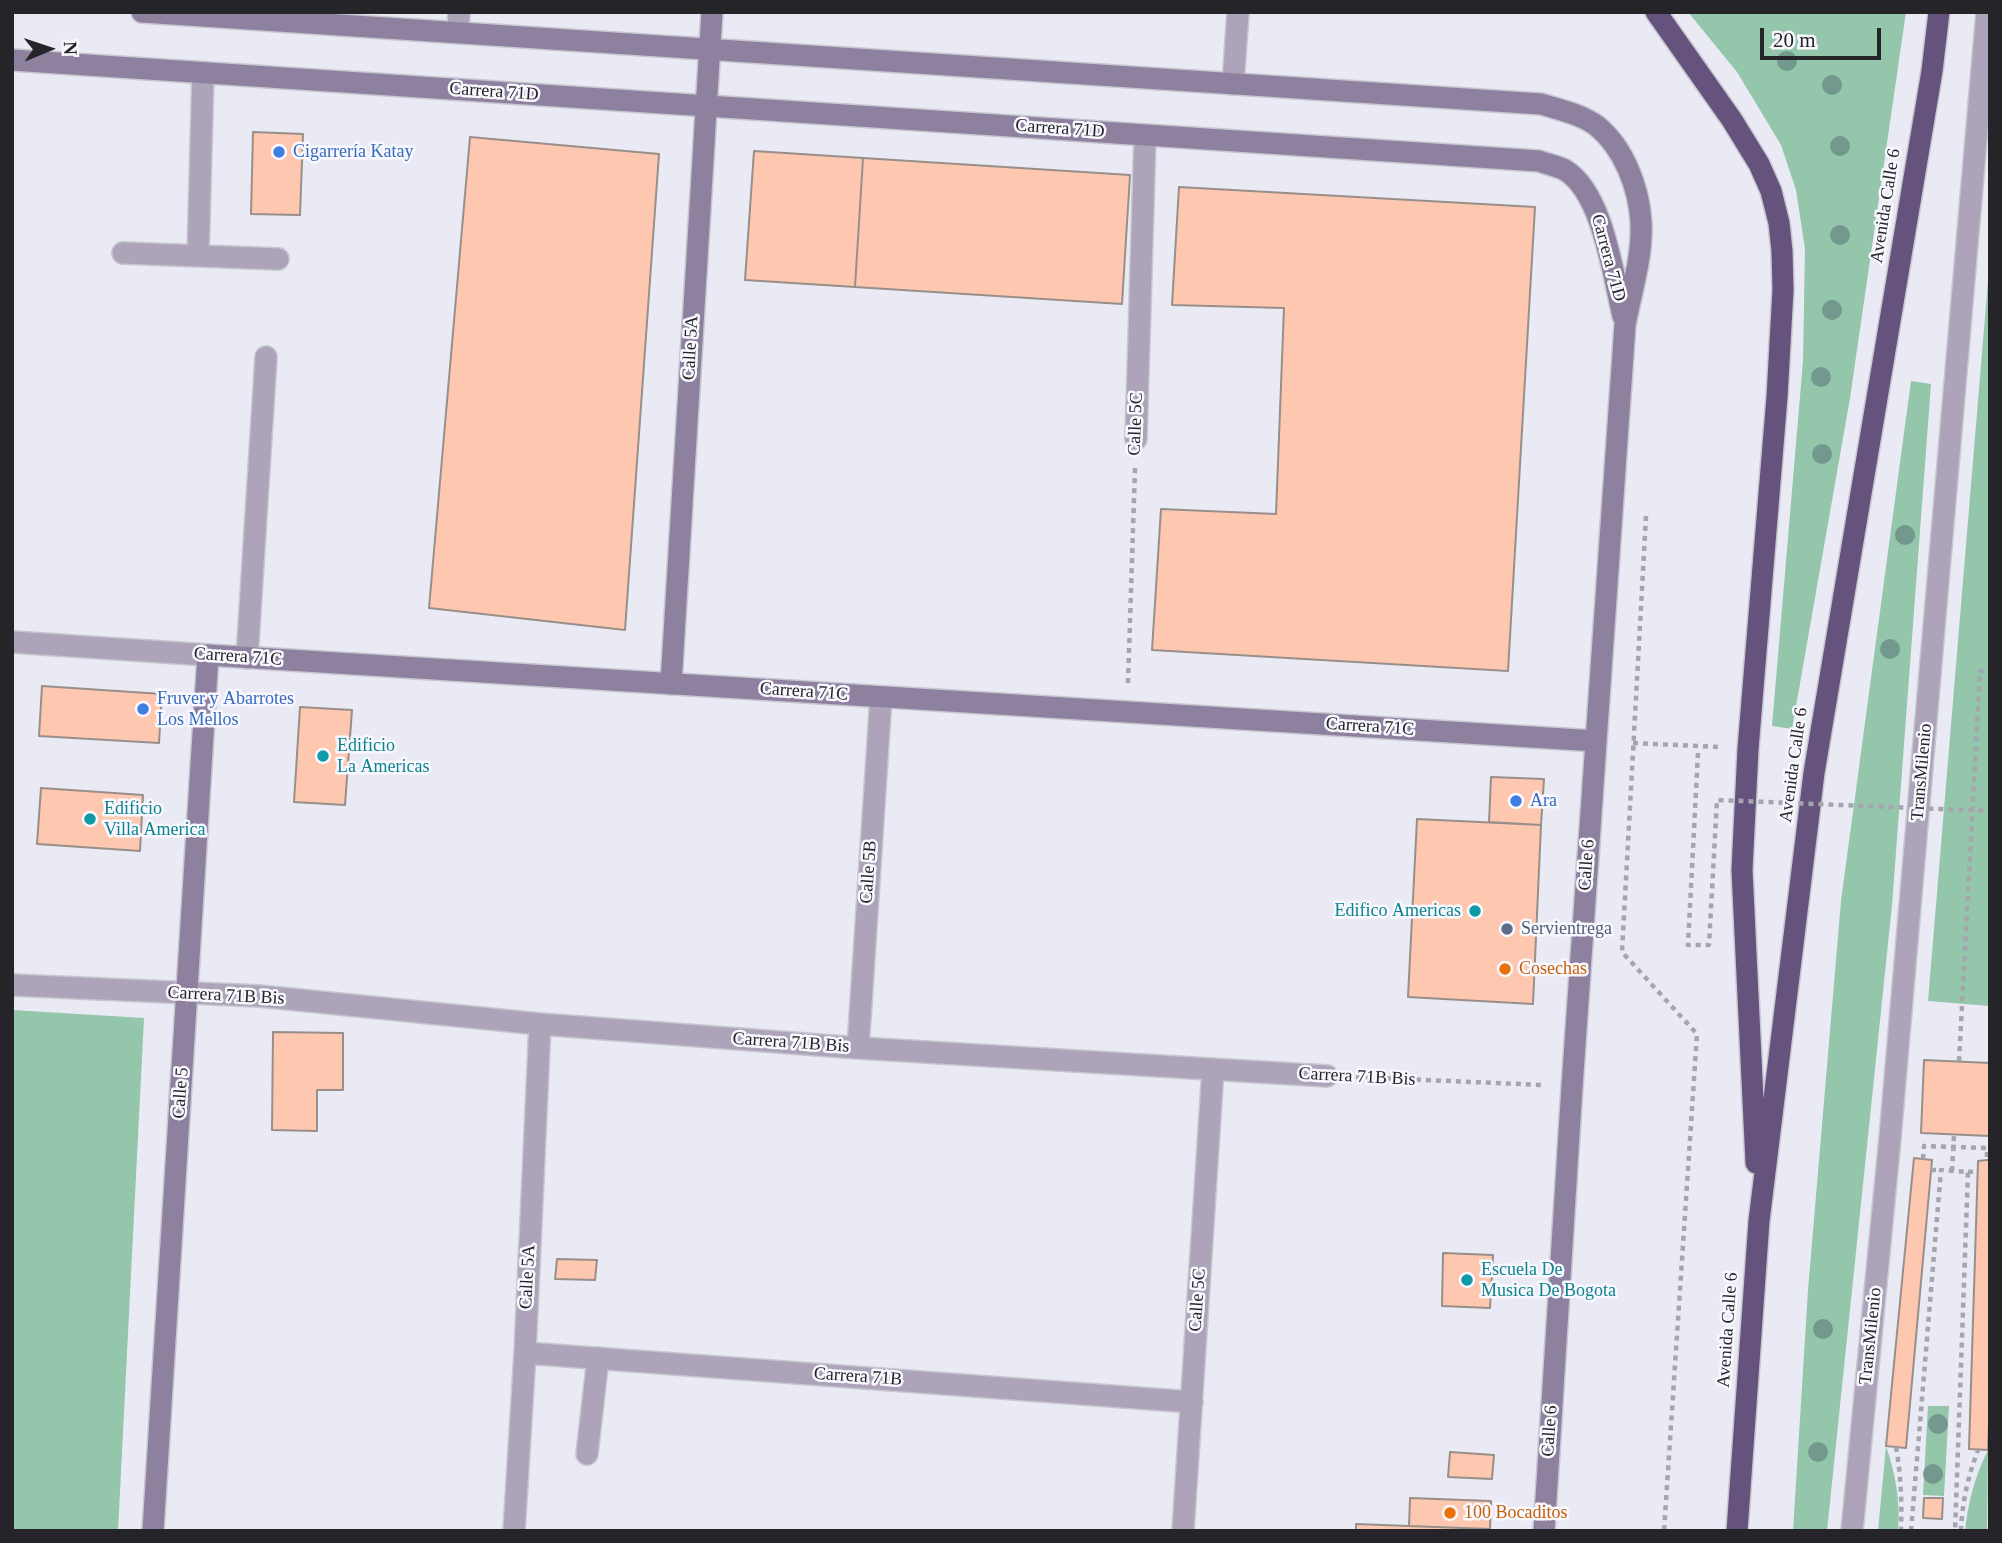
<!DOCTYPE html>
<meta charset="utf-8">
<style>
body{margin:0}
#map{position:relative;width:2002px;height:1543px;overflow:hidden;background:#eaeaf5;font-family:"Times New Roman",serif}
canvas{display:block}
.frame{position:absolute;inset:0;border:14px solid #252529;pointer-events:none}
.north{position:absolute;left:14px;top:14px;width:70px;height:70px;-webkit-text-stroke:5px #f8f8fe;paint-order:stroke;rotate:88deg;font-size:19px;font-weight:700;line-height:28px;text-align:center;color:#252529}
.north::after{content:'';display:block;margin:auto;width:24px;height:32px;background:#252529;clip-path:polygon(50% 0,100% 100%,50% 72%,0 100%)}
.scale{position:absolute;left:1760px;top:28px;width:121px;height:32px;box-sizing:border-box;border:4px solid #252529;border-top:0;padding-left:9px;font-size:21px;line-height:24px;white-space:nowrap;color:#252529;-webkit-text-stroke:5px #f8f8fe;paint-order:stroke}
</style>
<div id="map">
<canvas width="2002" height="1543"></canvas>
<div class="frame"></div>
<div class="north">N</div>
<div class="scale">20 m</div>
</div>
<script>
const g = document.querySelector('canvas').getContext('2d');
g.lineJoin = 'round';
function fill(path, color) { g.fillStyle = color; g.fill(path, 'evenodd'); }
function stroke(path, color, width, dash) { g.strokeStyle = color; g.lineWidth = width; g.lineCap = dash ? 'butt' : 'round'; g.setLineDash(dash || []); g.stroke(path); }
function drawText(font, color, halo, rows, align = 'center') {
  g.font = font + ' "Times New Roman",serif'; g.lineWidth = 5; g.setLineDash([]); g.textBaseline = 'middle'; g.strokeStyle = halo; g.fillStyle = color; for (const [text, x, y, turn = 0] of rows) {
    g.save(); g.translate(x, y); g.rotate((+turn || 0) * Math.PI / 180); g.textAlign = isNaN(turn) ? turn : align; if (halo) g.strokeText(text, 0, 0); g.fillText(text, 0, 0); g.restore();
  }
}
fill(new Path2D(`
 M1688 12H1906L1850 398 1792 729 1772 726 1803 361 1805 249 1796 190 1781 145 1737 72Z
 M1990 257V1006L1928 1001Z
 M1911 381 1931 384 1892 905 1827 1531H1793L1808 1290 1841 901Z
 M12 1010 144 1018 118 1531H12Z
 M1928 1406H1949L1944 1496 1923 1495Z
 M1886 1446C1895 1473 1901 1502 1898 1531H1878Z
 M1988 1450 1987 1531H1965C1968 1502 1975 1476 1988 1450Z`), '#93c6ab');
const building = new Path2D(`
 M253 132 303 134 300 215 251 214Z
 M470 137 659 154 625 630 429 608Z
 M754 151 863 158 855 287 745 280Z
 M863 158 1130 175 1122 304 855 287Z
 M1179 187 1535 207 1508 671 1152 650 1161 509 1276 514 1284 308 1172 305Z
 M42 686 162 694 159 743 39 736Z
 M300 707 352 710 345 805 294 802Z
 M1491 777 1544 779 1541 825 1489 822Z
 M41 788 143 795 140 851 37 844Z
 M1417 819 1541 825 1533 1004 1408 997Z
 M273 1032 343 1033V1090H317V1131L272 1130Z
 M1924 1060 1990 1063V1136L1921 1133Z
 M1914 1158 1932 1160 1906 1448 1886 1446Z
 M1987 1160H1990V1395L1988 1450 1969 1449 1978 1161Z
 M1443 1253 1493 1255 1490 1308 1442 1306Z
 M557 1259 597 1260 595 1280 555 1279Z
 M1450 1452 1494 1455 1492 1479 1448 1477Z
 M1410 1498 1491 1501 1490 1529 1409 1526Z
 M1924 1498H1943L1942 1519 1923 1518Z
 M1356 1524 1409 1526 1490 1529 1489 1531H1356Z`);
fill(building, '#fdc8af');
stroke(building, '#988e8a', 2);
const lane = new Path2D(`
 M458 33 459 12
 M123 253 278 259
 M198 256 203 73
 M247 658 266 357
 M587 1454 598 1358
 M1852 1531 1890 1138 1987 12`);
const street = new Path2D(`
 M1233 84 1238 12
 M1136 439 1145 136
 M12 642 208 655
 M12 985 259 996 540 1024 858 1048 1327 1076
 M858 1048 881 697
 M525 1353 1192 1402
 M514 1531 525 1353 540 1024
 M1183 1531 1213 1069`);
const secondary = new Path2D(`
 M142 12 1541 104C1560 110 1581 114 1597 126 1624 148 1639 188 1641 222 1643 256 1631 292 1625 325L1572 1087 1544 1531
 M12 60 1539 161C1547 164 1557 166 1565 170 1603 193 1613 275 1623 316
 M671 684 712 12
 M153 1531 208 655 1596 741`);
const highway = new Path2D(`
 M1656 12 1732 120 1759 164 1771 191 1779 223 1782 251 1783 290 1777 397 1748 749 1742 870 1756 1163
 M1737 1531 1759 1221 1814 773 1932 71 1939 12`);
stroke(lane, '#c7c7d0', 24);
stroke(street, '#c7c7d0', 24);
stroke(secondary, '#c7c7d0', 24);
stroke(highway, '#c7c7d0', 24);
stroke(new Path2D(`
 M1646 516 1622 952 1697 1034 1664 1531
 M1128 683 1135 468
 M1633 743 1719 747
 M1959 1061 1980 671H1990
 M1356 1077 1543 1085
 M1923 1159 1924 1146 1987 1148V1160
 M1931 1170H1941
 M1952 1171 1954 1135
 M1968 1172 1978 1171
 M1896 1447C1901 1475 1902 1502 1901 1531
 M1911 1531 1941 1170 1968 1172 1955 1531
 M1961 1531C1962 1503 1968 1476 1978 1450`), '#a5a5ae', 4.5, [5, 5]);
stroke(lane, '#ada4b9', 21);
stroke(street, '#ada4b9', 21);
stroke(secondary, '#8e81a0', 21);
stroke(highway, '#65537d', 21);
stroke(new Path2D(`
 M1698 753 1688 945H1709L1717 800 1990 811`), '#a5a5ae', 4.5, [5, 5]);
g.fillStyle = '#73988e';
for (const [x, y] of [
 [1787,61],
 [1832,85],
 [1840,146],
 [1840,235],
 [1832,310],
 [1821,377],
 [1822,454],
 [1905,535],
 [1890,649],
 [1823,1329],
 [1938,1424],
 [1818,1452],
 [1933,1474]
]) { g.beginPath(); g.arc(x, y, 10, 0, 2 * Math.PI); g.fill(); }
for (const [x, y, r, color] of [
 [279,152,7,"#3f7fe0"],
 [143,709,7,"#3f7fe0"],
 [323,756,7,"#0f9aa8"],
 [1516,801,7,"#3f7fe0"],
 [90,819,7,"#0f9aa8"],
 [1475,911,7,"#0f9aa8"],
 [1507,929,7,"#5c6f8a"],
 [1505,969,7,"#e8710a"],
 [1467,1280,7,"#0f9aa8"],
 [1450,1513,7,"#e8710a"]
]) { const dot = new Path2D(); dot.arc(x, y, r, 0, 2 * Math.PI); g.fillStyle = color; g.fill(dot); stroke(dot, '#f8f8fe', 2.5); }
drawText('18px', '#252529', '#f8f8fe', [
 ["Carrera 71D",494,92,4],
 ["Carrera 71D",1060,129,4],
 ["Avenida Calle 6",1886,206,-81],
 ["Carrera 71D",1608,258,75],
 ["Calle 5A",691,348,-87],
 ["Calle 5C",1136,424,-88],
 ["Carrera 71C",238,657,4],
 ["Carrera 71C",804,692,4],
 ["Carrera 71C",1370,727,4],
 ["Avenida Calle 6",1794,765,-82],
 ["TransMilenio",1922,772,-85],
 ["Calle 6",1587,865,-86],
 ["Calle 5B",869,872,-86],
 ["Carrera 71B Bis",226,996,3],
 ["Carrera 71B Bis",791,1043,4],
 ["Carrera 71B Bis",1357,1077,3],
 ["Calle 5",181,1093,-86],
 ["Calle 5A",528,1277,-87],
 ["Calle 5C",1198,1300,-86],
 ["Avenida Calle 6",1728,1330,-86],
 ["TransMilenio",1871,1336,-84],
 ["Carrera 71B",858,1377,4],
 ["Calle 6",1550,1431,-86]
]);
drawText('18px', '#366cbe', '#f8f8fe', [
 ["Cigarrería Katay",293,152],
 ["Fruver y Abarrotes",157,699],
 ["Los Mellos",157,720],
 ["Ara",1530,801]
], 'left');
drawText('18px', '#0d838f', '#f8f8fe', [
 ["Edificio",337,746],
 ["La Americas",337,767],
 ["Edificio",104,809],
 ["Villa America",104,830],
 ["Edifico Americas",1461,911,"right"],
 ["Escuela De",1481,1270],
 ["Musica De Bogota",1481,1291]
], 'left');
drawText('18px', '#4e5e75', '#f8f8fe', [
 ["Servientrega",1521,929]
], 'left');
drawText('18px', '#c56008', '#f8f8fe', [
 ["Cosechas",1519,969],
 ["100 Bocaditos",1464,1513]
], 'left');
</script>
